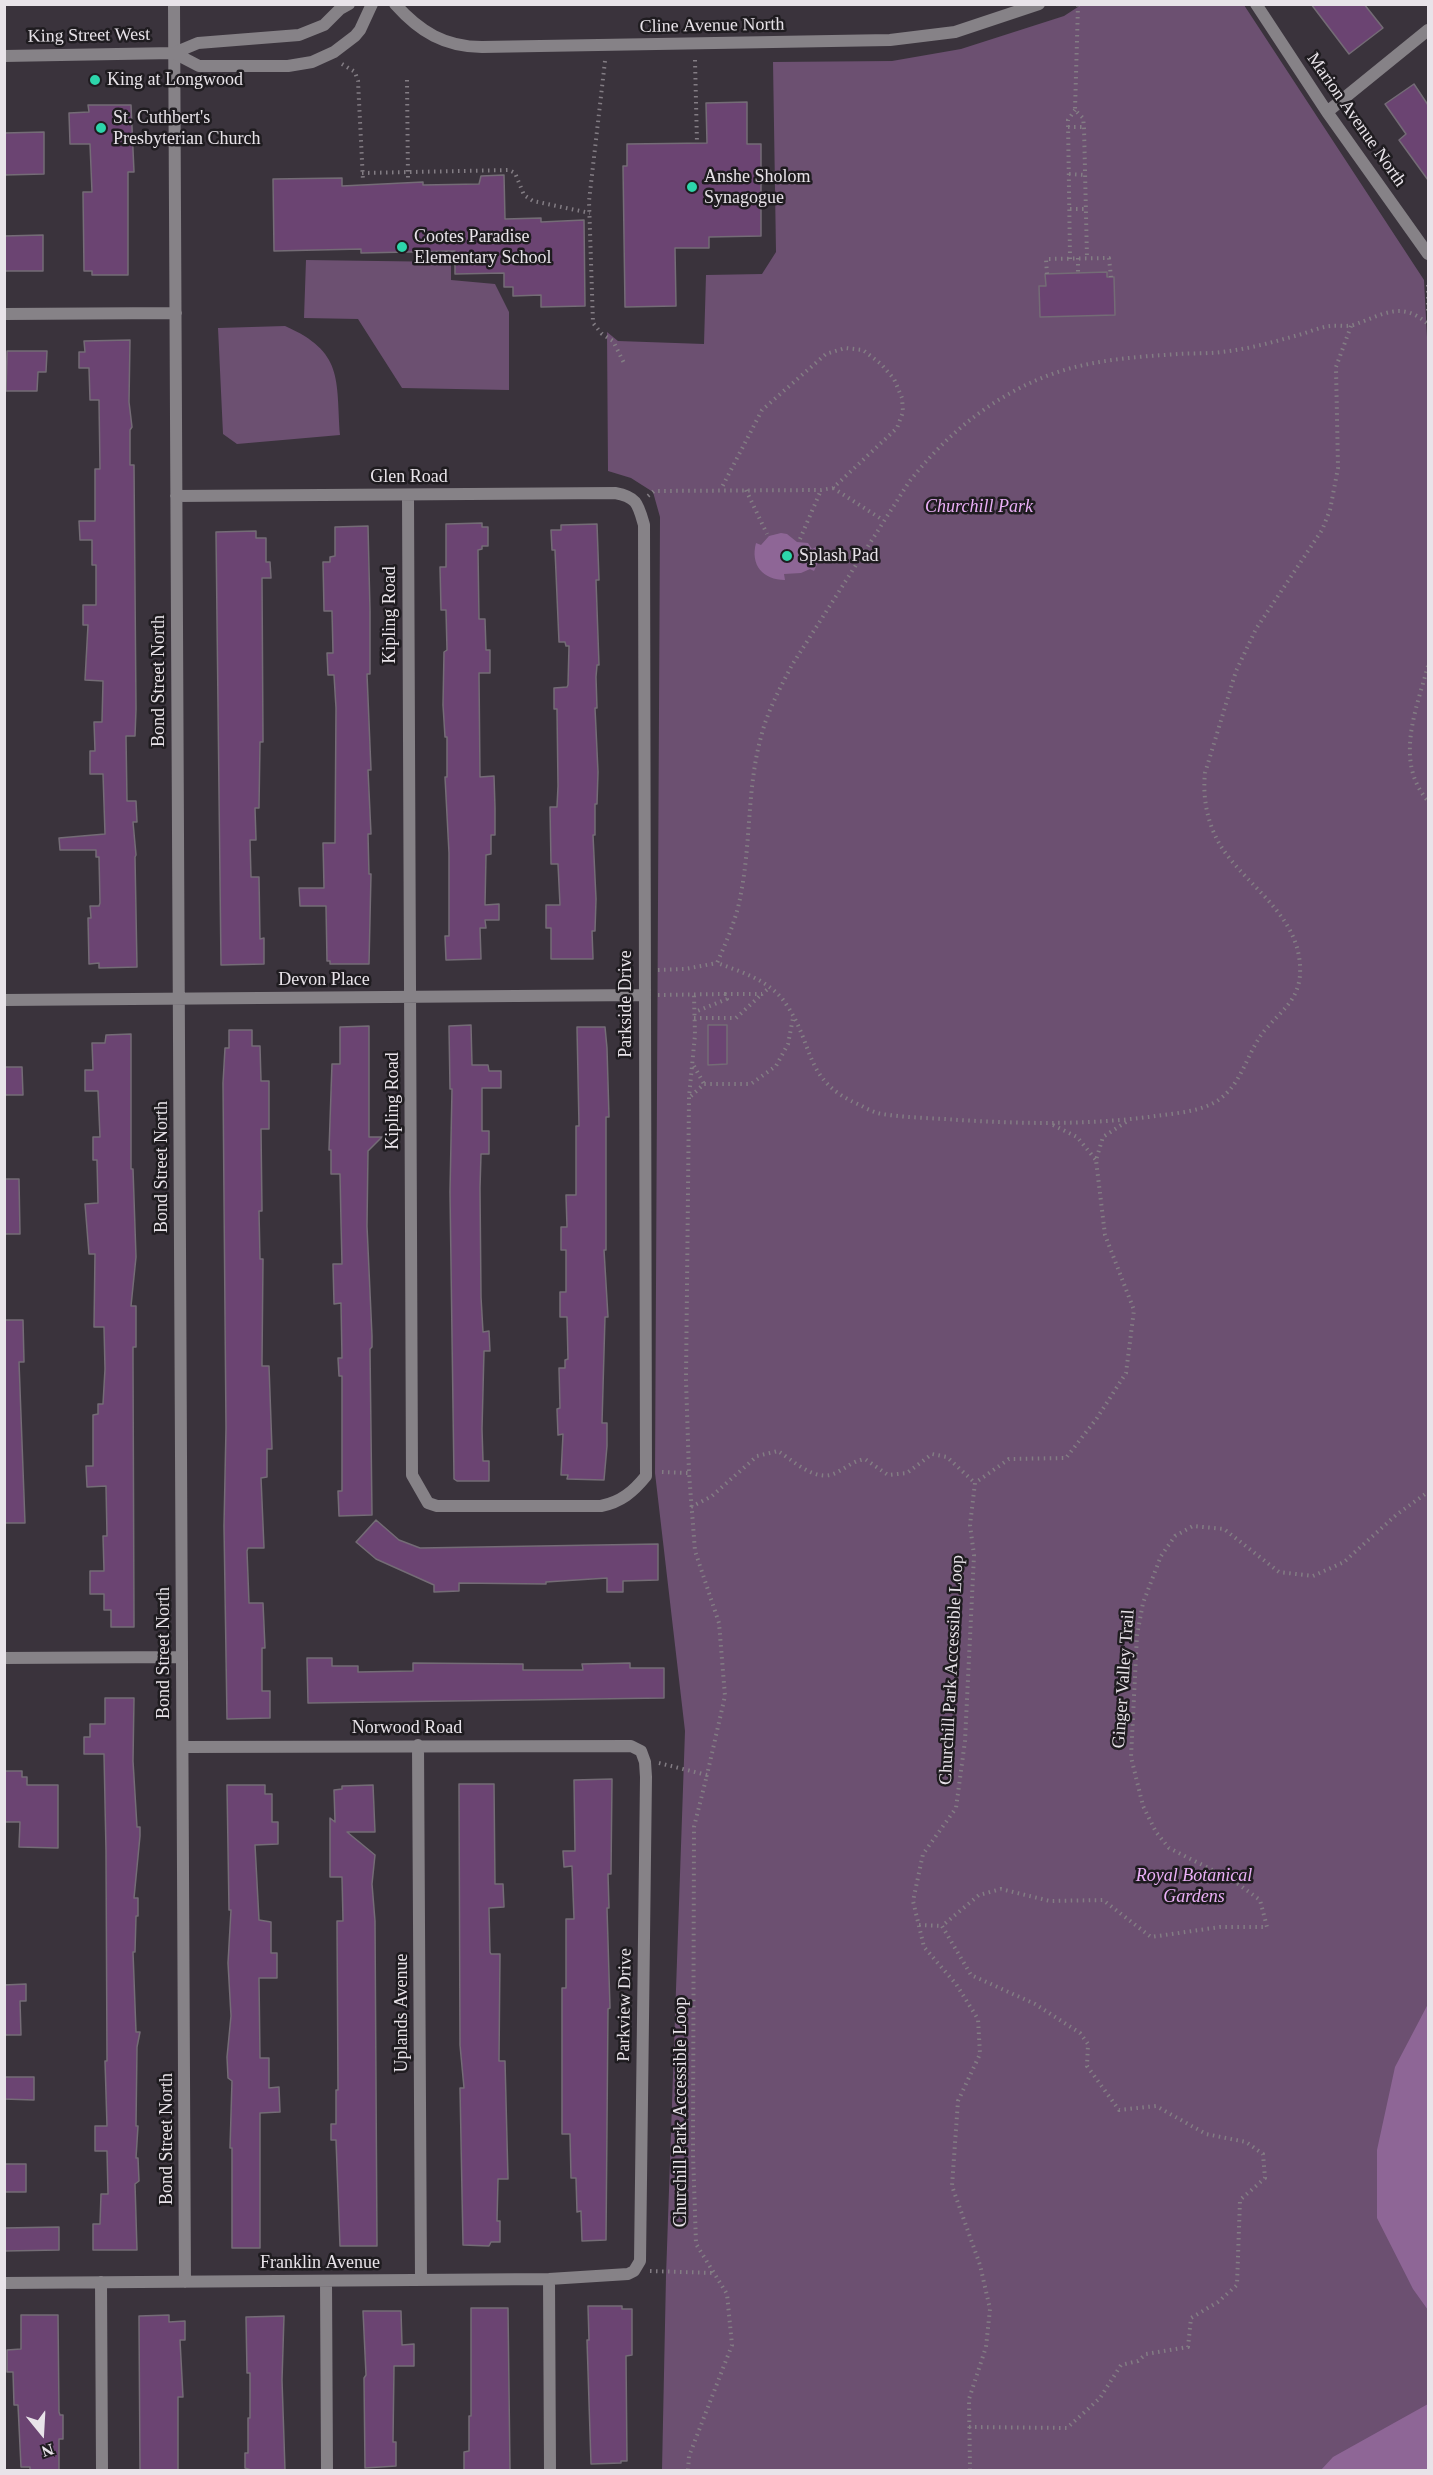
<!DOCTYPE html>
<style>
body{margin:0}
#map{position:relative;width:1433px;height:2475px;overflow:hidden;background:#3a333c;font-family:"Times New Roman",serif}
canvas{display:block}
.frame{position:absolute;inset:0;border:6px solid #e8e3e9;pointer-events:none}
.north{position:absolute;left:12px;top:2403px;width:60px;height:60px;-webkit-text-stroke:4px #1f1c20;paint-order:stroke;rotate:162deg;font-size:16px;font-weight:700;line-height:24px;text-align:center;color:#e8e3e9}
.north::after{content:'';display:block;margin:auto;width:21px;height:27px;background:#e8e3e9;clip-path:polygon(50% 0,100% 100%,50% 72%,0 100%)}
</style>
<div id="map">
<canvas width="1433" height="2475"></canvas>
<div class="frame"></div>
<div class="north">N</div>
</div>
<script>
const g = document.querySelector('canvas').getContext('2d');
g.lineJoin = 'round';
function fill(path, color) { g.fillStyle = color; g.fill(path, 'evenodd'); }
function stroke(path, color, width, dash) { g.strokeStyle = color; g.lineWidth = width; g.lineCap = dash ? 'butt' : 'round'; g.setLineDash(dash || []); g.stroke(path); }
function drawText(font, color, halo, rows, align = 'center') {
  g.font = font + ' "Times New Roman",serif'; g.lineWidth = 5; g.setLineDash([]); g.textBaseline = 'middle'; g.strokeStyle = halo; g.fillStyle = color; for (const [text, x, y, turn = 0] of rows) {
    g.save(); g.translate(x, y); g.rotate((+turn || 0) * Math.PI / 180); g.textAlign = isNaN(turn) ? turn : align; if (halo) g.strokeText(text, 0, 0); g.fillText(text, 0, 0); g.restore();
  }
}
fill(new Path2D(`
 M1081 5H1244L1424 280 1428 356V2424L1373 2470H662L666 2276 685 1731 655 1473 660 517 653 492 631 478 608 471 607 332 618 341 704 344 706 275 762 274 776 252 773 62 892 61 961 49 1064 16Z
 M306 260 451 262V280L495 284 509 312V390L402 388 358 319 304 318Z
 M285 326C344 352 336 379 340 435L237 444 223 434 218 328Z`), '#6c5071');
fill(new Path2D(`
 M781 533 787 534 797 542 808 543 812 549 816 547 819 560 814 571 810 569 801 573 784 574 785 580C763 580 750 565 756 543L761 545 769 536Z
 M1428 2004V2310L1413 2289 1377 2218V2150L1395 2067Z
 M1428 2404V2470H1321L1333 2457Z`), '#8e6696');
const building = new Path2D(`
 M1311 4H1364L1383 28 1349 54Z
 M1414 84 1428 105V180L1399 140 1406 134 1385 104Z
 M747 102V144H761V236L709 237V248H675L676 306 625 307 623 166H627V144L707 143 706 103Z
 M88 105H131L134 172H128V275H92V271H84L83 192H92L90 144H70L69 113 89 112Z
 M44 132V174L4 175V133Z
 M504 175 505 219 541 218V222L584 220 585 306 541 307V295L513 296V287H504V273L455 274V251L361 253V249L274 251 273 179 342 178V186L423 182V185L479 184 481 176Z
 M43 235V271H4V236Z
 M1107 272V277H1114L1115 315 1040 317 1039 286H1046L1045 274Z
 M130 340 129 402 132 427 130 430V465H134L136 709 135 736H126L127 801H136L137 822H133L136 855 135 857 137 967 99 968V963L89 964 88 918H91L90 906H99L100 903 99 857H96V850H60L59 838 105 834 103 774H90V751H95L94 722H102L103 681 85 680 88 625H83V605H96V565H92V540H80L79 521H95V469H100L99 400H90L89 368H79V352H85L84 341Z
 M7 351H47L46 372H38L37 391H6Z
 M482 523V527H488V546H482V549L478 550 479 619H485L486 650H490V673H479L480 777 494 776 495 808V835H491V854L486 855 485 905 499 904V920H485L486 928H480L481 959 446 960 445 936H449V853L445 777H447V737H445L443 705 444 652 447 650 446 610H441L440 567H446V524Z
 M597 524 599 580H596L599 665H597L596 677 597 708H595L598 772 597 804H595V835H593L596 899 595 931H592L593 959H551V928H546V905H560L558 864H551L550 807H557L558 786 557 709H554V688L567 687 568 685 569 646H566L565 642H559L555 550H552L551 530H561V525Z
 M368 526 370 611V674H367L371 770H368L371 834H368L369 874H371L369 964H330V961H327L326 906H300L299 888H324L323 843H335L336 708 334 675H328L327 653H333L332 611H324L323 562H330V557L335 556V527Z
 M256 531V538H266V562H270L271 578H262L263 742H260L259 808H255L256 840H250L251 877H259L260 939 264 938V964L221 965 216 532Z
 M471 1025 472 1065H488L489 1071H501V1088H482V1131H489V1154H481L480 1188 481 1297 483 1332 489 1331 490 1351H484L482 1429 483 1461H489V1481H457L454 1479 450 1192 452 1089H450L449 1026Z
 M708 1025H727V1064L708 1065Z
 M369 1026V1137H382L368 1151 367 1226 372 1336V1347L370 1349 372 1515 339 1516 338 1491H342V1376H339L338 1358H342L341 1303 334 1304 333 1264H342L341 1223 340 1174H331V1150H329L332 1064H340V1027Z
 M577 1027H605L607 1048 609 1117H606V1250H604L608 1317H605L602 1423H607V1446L604 1480 567 1479 568 1475H561L563 1434 558 1435 557 1409 560 1408 559 1368H565V1360L568 1359 567 1317H560V1292H566V1250H561V1227H567L566 1195H576V1126H579Z
 M229 1030H252V1046H260L261 1081H269V1129H261L262 1211H259L260 1259H263L262 1362V1366H269L272 1449H267V1477L261 1478 264 1548H248L247 1551 249 1603H263L265 1648H262V1691H270V1718L227 1719 224 1526 226 1428 223 1083 225 1048H229Z
 M131 1034V1169H133L136 1257 131 1306H136V1347H133V1360L134 1627H111V1610H104V1594H90V1571H104L103 1536H107L106 1486 87 1487 86 1466H93V1415L98 1414V1404H103L105 1369 104 1327H94L95 1254H89L85 1204 98 1203 97 1160H93V1137H100L98 1091H85V1070H93L92 1043H105L106 1035Z
 M4 1067H22L23 1095H4Z
 M4 1179H19L20 1234H4Z
 M4 1320H23L24 1362H19L25 1523H4Z
 M376 1520 399 1540 420 1548 658 1544V1580L623 1581V1592H607V1578L546 1582V1584L459 1583V1591L434 1592V1585L376 1559 356 1542Z
 M307 1658H332V1666H358V1672L413 1671V1663L523 1664V1670H583L582 1664 630 1663V1668H664V1698L308 1703Z
 M105 1698H134L133 1761 137 1827H140V1836L134 1898H138V1916H136L135 1952H133L136 2032H140L137 2047 136 2126H138L136 2158H138L139 2181 135 2184 137 2250H93V2224H100L101 2194H108L107 2151H95V2126H107L105 2061H107L106 1851 104 1754H84V1737H90V1724H105Z
 M4 1771H22V1777H27V1785H58V1848L19 1847 20 1822H4Z
 M612 1779 611 1874H608L609 1908H607L610 2008 608 2009 606 2240 582 2241 581 2211 577 2212 576 2178H571L570 2134H562V1988H566V1919H574L572 1866 564 1867 563 1851H575L574 1780Z
 M459 1784H494L495 1884H503L504 1907 489 1908 490 1952 491 1954H500L499 2061H505L508 2179H498L497 2221H500V2242H491L489 2246 463 2245 460 2088H464L460 2045Z
 M227 1785H265V1794H272V1822H278V1844L255 1845 259 1920 271 1922V1953H277V1978H259L260 2058H269V2088L279 2087 280 2112 260 2113V2248H232V2148H230L232 2081 228 2078 227 2057 231 2016 228 1963 231 1910H229Z
 M373 1785 375 1832H347L375 1855 372 1884 375 1921 377 2246H340L336 2140H331V2124H336V2090H338L337 1921H343L342 1877H330V1818L335 1822 334 1790 342 1789V1786Z
 M26 1984V2001H20L21 2035H4V1985Z
 M4 2077H34V2100L4 2099Z
 M4 2164H26V2192H4Z
 M59 2227V2250L4 2251V2228Z
 M588 2306H622V2309H632V2355L626 2356 627 2461H621V2463L591 2464 587 2340H589Z
 M471 2308H508L510 2470H464V2452L469 2451V2416H471Z
 M363 2311H401L402 2345 414 2344V2366H394L393 2442H396V2466L365 2468 364 2378 366 2375Z
 M21 2315H58L59 2412 60 2415H63V2439H59V2470H30V2467H21L18 2405H14L13 2372H7V2350L21 2349Z
 M169 2315V2322L185 2321V2340H180L183 2397H178V2470H140L139 2316Z
 M284 2316 282 2380 285 2470H251L245 2468V2453H248V2418H250V2373H247L246 2317Z`);
fill(building, '#6b4472');
stroke(building, '#746c76', 1.5);
stroke(new Path2D(`
 M1078 5 1075 110 1083 118 1084 127 1087 258
 M695 60 697 143
 M605 61 589 201 593 323 602 334 613 341 624 363
 M342 64 355 72 358 81 363 181
 M407 80 408 181
 M1068 127H1084
 M362 173 509 170 515 173 524 195 533 201 590 213
 M1069 174 1085 175
 M1070 209H1086
 M1078 258V273
 M1070 259 1068 120 1075 110
 M1047 274 1046 259 1109 258 1111 277
 M1428 285V313
 M1351 326 1336 367 1338 468 1330 510 1322 530 1256 629 1236 671 1205 773C1202 801 1209 832 1227 855 1256 893 1303 921 1300 975 1298 1001 1280 1012 1265 1030 1246 1053 1243 1084 1217 1101 1199 1112 1176 1113 1156 1116 1090 1125 1026 1124 959 1120 934 1118 908 1118 882 1114 875 1113 867 1109 860 1105 803 1081 815 1046 786 1004 771 981 742 972 717 963 727 940 737 918 741 893 751 842 747 788 761 737 767 712 780 688 792 665L909 482C945 436 989 399 1044 377 1087 360 1133 357 1179 354 1195 353 1212 354 1229 351 1252 348 1273 342 1295 336 1307 333 1319 327 1331 326 1338 325 1346 327 1353 325 1383 315 1401 300 1428 324
 M833 488 883 520
 M746 490 767 534
 M648 496 654 491 821 490 833 488 897 428 903 412 902 398 894 379 881 364 863 350 845 348 826 354 762 410 721 489
 M800 539 821 490
 M1428 666C1416 710 1394 762 1428 801
 M658 970 685 969 717 963
 M725 994H762L770 987
 M658 995 725 994 727 999 695 1012
 M694 1018H736L762 994
 M694 1066 704 1084
 M691 1096 704 1084H751L776 1066 788 1044 793 1018
 M1053 1125 1077 1137 1096 1160
 M662 1472 689 1473
 M691 1507 712 1496 757 1456 778 1451C792 1460 812 1479 830 1475 842 1472 851 1461 865 1459L888 1475 907 1473 932 1454 947 1457 975 1483
 M659 1763 707 1775 725 1696 719 1623 695 1551 689 1473 686 1380 689 1097 695 1035 694 995
 M919 1925 942 1926
 M650 2271 714 2273
 M969 2427 1067 2428 1100 2398 1121 2365 1138 2361 1146 2354 1188 2347 1191 2318 1218 2302 1237 2285 1240 2200 1265 2178 1263 2154 1246 2142 1206 2134 1156 2106 1119 2110 1087 2066 1088 2044 1080 2033 1035 2004 971 1975 942 1926 979 1895 1001 1889 1050 1901 1103 1900 1151 1937 1220 1927H1267L1260 1900 1234 1881 1169 1848 1156 1832 1143 1806 1131 1757 1137 1635 1143 1603 1161 1556 1175 1536 1193 1526 1224 1529 1279 1572 1313 1576 1344 1562 1396 1515 1428 1492
 M688 2470 689 2456 732 2345 727 2294 696 2244 693 2154 694 1827 707 1775
 M970 2470 969 2399 986 2347 990 2309 980 2265 952 2186 958 2101 980 2054 978 2019 956 1984 924 1947 913 1901 923 1854 956 1808 965 1741 974 1555 970 1525 975 1483 1009 1459 1066 1458 1097 1418 1126 1373 1134 1310 1105 1235 1096 1160 1103 1137 1129 1120`), '#837d84', 4, [1.5, 4.5]);
stroke(new Path2D(`
 M174 4 185 2282
 M395 4C420 32 445 47 482 47L890 40 955 32 1039 4
 M1256 4 1327 112 1428 254
 M1327 112 1428 30
 M4 314 176 313
 M176 496 615 493C637 497 638 504 644 525L646 1476C633 1492 621 1502 601 1506H437L428 1503 412 1475 408 495
 M4 1000 643 995
 M4 1658 182 1657
 M418 1745 421 2280
 M549 2279 550 2470
 M326 2281 327 2470
 M101 2282 102 2470
 M4 2283 549 2279 628 2274 634 2271 640 2261 646 1777 645 1762 641 1751 631 1746 183 1747`), '#868287', 12);
stroke(new Path2D(`
 M174 53 199 66H288L312 62 334 52 355 36 360 30 372 4
 M4 56 174 53 198 43 299 35 324 25 340 9 349 4`), '#868287', 12);
for (const [x, y, r, color] of [
 [95,80,6,"#2dd5ab"],
 [101,128,6,"#2dd5ab"],
 [692,187,6,"#2dd5ab"],
 [402,247,6,"#2dd5ab"],
 [787,556,6,"#2dd5ab"]
]) { const dot = new Path2D(); dot.arc(x, y, r, 0, 2 * Math.PI); g.fillStyle = color; g.fill(dot); stroke(dot, '#1f1c20', 2); }
drawText('18px', '#e8e3e9', '#1f1c20', [
 ["Cline Avenue North",712,26,-1],
 ["King Street West",89,36,-1],
 ["Marion Avenue North",1356,120,55],
 ["Glen Road",409,477],
 ["Kipling Road",390,615,-90],
 ["Bond Street North",159,681,-90],
 ["Devon Place",324,980],
 ["Parkside Drive",626,1004,-90],
 ["Kipling Road",393,1101,-90],
 ["Bond Street North",162,1167,-90],
 ["Bond Street North",164,1653,-90],
 ["Churchill Park Accessible Loop",952,1670,-87],
 ["Ginger Valley Trail",1124,1679,-86],
 ["Norwood Road",407,1728],
 ["Parkview Drive",625,2005,-89],
 ["Uplands Avenue",402,2013,-90],
 ["Churchill Park Accessible Loop",681,2112,-90],
 ["Bond Street North",167,2139,-90],
 ["Franklin Avenue",320,2263]
]);
drawText('18px', '#e8e3e9', '#1f1c20', [
 ["King at Longwood",107,80],
 ["St. Cuthbert's",113,118],
 ["Presbyterian Church",113,139],
 ["Anshe Sholom",704,177],
 ["Synagogue",704,198],
 ["Cootes Paradise",414,237],
 ["Elementary School",414,258],
 ["Splash Pad",799,556]
], 'left');
drawText('italic 18px', '#eaaff6', '#1f1c20', [
 ["Churchill Park",979,507],
 ["Royal Botanical",1194,1876],
 ["Gardens",1194,1897]
]);
</script>
